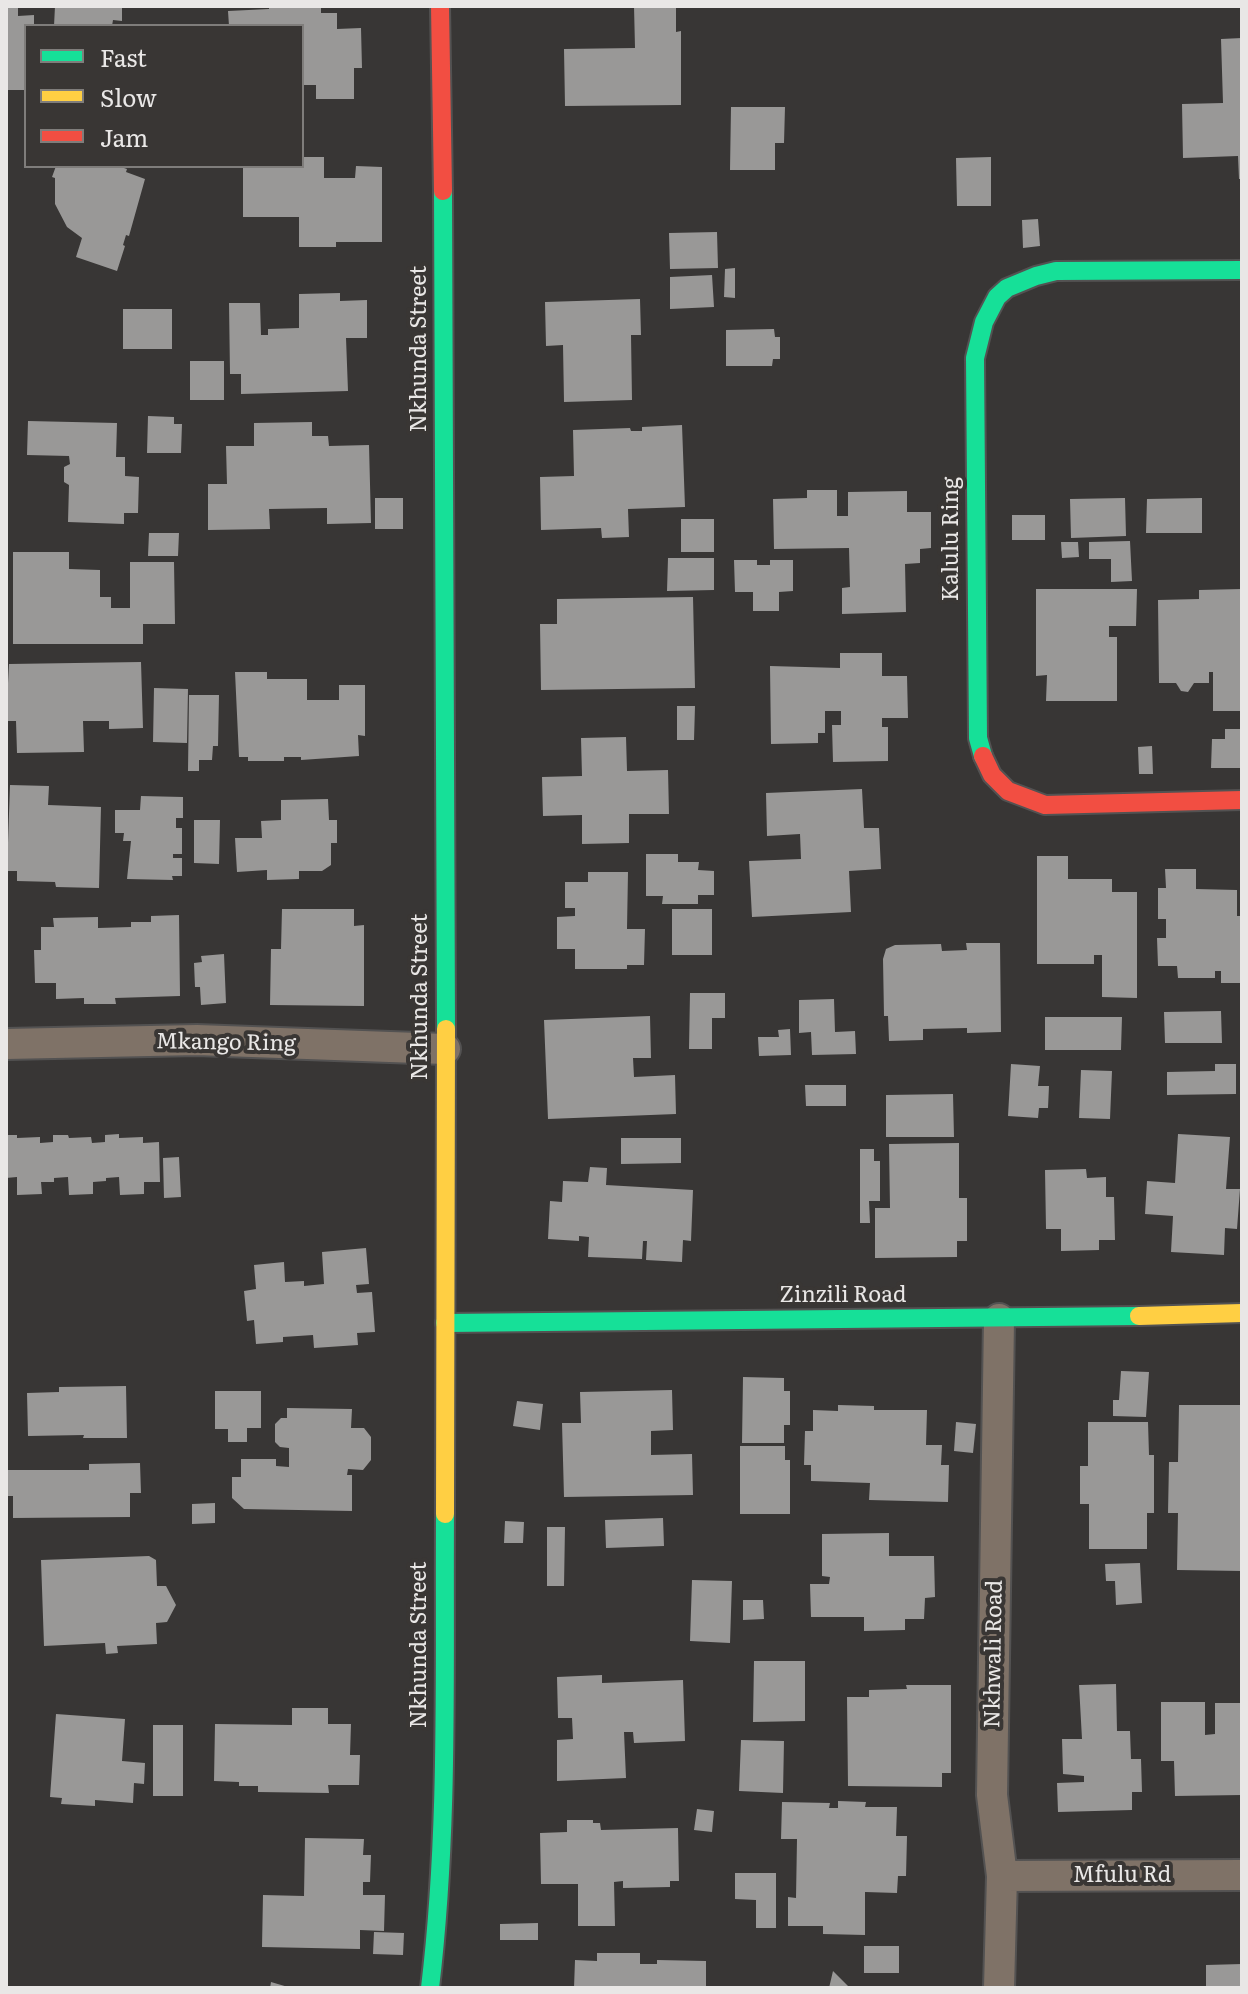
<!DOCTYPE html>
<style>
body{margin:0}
#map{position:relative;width:1248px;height:1994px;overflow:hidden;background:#383635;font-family:Literata,serif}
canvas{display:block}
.frame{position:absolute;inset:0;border:8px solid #e9e7e6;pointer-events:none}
.legend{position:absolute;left:24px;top:24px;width:280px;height:144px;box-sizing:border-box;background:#393634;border:2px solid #7f7d7b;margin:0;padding:10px 14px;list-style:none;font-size:24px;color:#e9e7e6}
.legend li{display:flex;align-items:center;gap:16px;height:40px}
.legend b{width:40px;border:2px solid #7f7d7b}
</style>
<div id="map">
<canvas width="1248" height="1994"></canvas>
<div class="frame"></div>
<ul class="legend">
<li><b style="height:10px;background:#16e098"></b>Fast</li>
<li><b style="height:10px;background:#ffcf43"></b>Slow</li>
<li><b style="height:10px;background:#f24e42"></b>Jam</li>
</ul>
</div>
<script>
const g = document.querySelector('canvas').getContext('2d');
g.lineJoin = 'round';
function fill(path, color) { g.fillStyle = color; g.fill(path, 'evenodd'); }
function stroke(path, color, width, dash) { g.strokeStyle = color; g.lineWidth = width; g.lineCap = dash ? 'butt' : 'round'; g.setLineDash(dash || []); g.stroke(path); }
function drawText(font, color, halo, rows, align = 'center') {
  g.font = font + ' Literata,serif'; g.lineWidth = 8; g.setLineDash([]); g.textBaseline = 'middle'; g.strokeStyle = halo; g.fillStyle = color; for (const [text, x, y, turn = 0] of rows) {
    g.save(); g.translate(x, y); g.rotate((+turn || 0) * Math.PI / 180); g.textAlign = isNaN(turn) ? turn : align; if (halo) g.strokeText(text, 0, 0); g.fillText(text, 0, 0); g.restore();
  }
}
fill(new Path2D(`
 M6 6H18V16L34 15V26H26V90H6Z
 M55 6H122V21L113 20 112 26H54Z
 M269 6H321V13H337V29L361 28 362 68H354V99H316V85H302V26H229L228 11 269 9Z
 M634 6H676V32L681 31V105L565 106 564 49 635 48Z
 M1242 38V179H1239L1238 156 1183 158 1182 104 1223 103 1221 39Z
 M731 107H785L784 143H775V170H730Z
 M302 157H324V178H355L356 166 382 167V242H336V247H299V217H243V166H302Z
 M991 157V206H957L956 158Z
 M56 166H118L127 169 126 172 145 179 129 236 126 235 123 245 125 246 117 271 76 257 82 238 67 227 55 204V178L52 177Z
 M1038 219 1040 246 1023 248 1022 220Z
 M717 232 718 268 670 269 669 233Z
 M735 268V298L724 297 725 269Z
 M712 275 714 307 670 309V277Z
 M340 293V301L367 300V338H346L348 391 241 394V374H230L229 303H260L261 335H268V329L299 328V294Z
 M640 299 641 335H631L632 400 564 402 563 345 546 346 545 302Z
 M123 309H172V349H123Z
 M774 329 775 337H780V359H773L772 366H726V330Z
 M190 361H224V400H190Z
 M148 416 174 417V424H182L181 453H147Z
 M28 421 117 423 116 457H125V476L139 477 138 513H124V524L68 522 69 485 64 482V467L70 464 69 456 27 455Z
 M312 422V436H328L329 446 369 445 371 523 327 524V508L269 509 270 529 208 530V484H227L226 446H254V423Z
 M682 425 685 507 628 509 629 537 602 538 601 528 541 530 540 477 574 476 573 430 630 428 631 431H642V427Z
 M807 490H837V516H848V492L907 491V512H931V548L920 549V563L905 564 906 612 842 614V588L850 587 849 548 774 549 773 499 807 498Z
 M375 498H403V529H375Z
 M1125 498 1126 536 1071 538 1070 499Z
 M1202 498V533H1146L1147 499Z
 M1012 515H1045V540H1012Z
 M681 519H714V552H681Z
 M149 533H179L178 556H148Z
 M1130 541 1132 581 1111 582V559H1089V542Z
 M1061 542H1078L1079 557 1062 558Z
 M13 552H69V569L100 570V597H111V608H130V562H174L175 624H143V644H13Z
 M668 558H714V590L667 591Z
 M734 560H757V565H770V560H793V591L779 592V611H753V592H735Z
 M1036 589H1137L1136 626H1109V637H1117V701H1046L1047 675 1036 676Z
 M1242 589V711H1213V672H1209V683H1194L1188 692 1181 691 1176 683H1159L1158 600 1199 599V590Z
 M693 597 695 688 541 690 540 624H557V599Z
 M840 653H882V676H907L908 718H882V727H888V761L833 762 832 725H841V711H825V733H818V743L771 744 770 666 840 668Z
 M141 662 143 728 109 729V721H83L84 752 17 753 16 721H6L9 664Z
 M235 672H267V679H307V700H339V685H365V736L358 735 359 756 301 760V757H284V761H248V757H239Z
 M154 688 188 689 187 743 153 742Z
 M189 695H219L218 746H213L212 760H199V771H188Z
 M677 706H695L694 740H677Z
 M1225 729H1242V768H1211L1212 739H1225Z
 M626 737 627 771 668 770 669 814H629V843L582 844V815L543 816 542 777 582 776 581 738Z
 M1152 746 1153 774H1139L1138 747Z
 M10 785 49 786 48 805 101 807 99 888 56 887 55 882 17 881V871H7Z
 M862 789 864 828H879L881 869 849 871 851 912 752 917 749 861 801 859 800 834 767 836 766 793Z
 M141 796 183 797V818H176V828H182V854H173V858H182V876H172L173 880 127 879 131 841H123L124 833H115V810H140Z
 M328 799 329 820H337V843H331V865L322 871H299V879L267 880V870L237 872 235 838H262L261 821 281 820V800Z
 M194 820H220L219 864 194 863Z
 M646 854H678V862H699L698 870 714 871V895H698V904H662L663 896H646Z
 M1037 856H1068V879H1112V892H1137V998L1102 997V955H1094V964H1037Z
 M1165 869H1196V889L1237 890V916H1242V983H1221V971H1215V978H1178L1177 966H1158L1157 938H1166V919H1158V888H1166Z
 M588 872H628L627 929H645L644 965H627V969H575V949H557V917L575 916V908H565V882H588Z
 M282 909H354V926L364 925V1006L270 1005 271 949H281Z
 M672 909H712V955H672Z
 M179 915 180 996 115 998 116 1004H84V998L56 999V983H35L34 950H41V927H54L53 918 98 917V928L131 927V922H151V916Z
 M966 943H1000L1001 1032 967 1033V1028L923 1029V1040L889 1041 888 1016H884L883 959 886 949 895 945 941 944 942 951 967 950Z
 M224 954 226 1003 201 1005 200 987H195L194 963 202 962 201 956Z
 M690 993H725V1018H712V1049H689Z
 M834 999 835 1032 855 1031 856 1054 812 1055 811 1032 799 1033V1000Z
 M1221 1011 1222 1043H1165L1164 1012Z
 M650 1016 651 1058H633L634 1077 675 1075 676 1114 548 1119 544 1020Z
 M1045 1017H1122L1121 1050H1045Z
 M790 1029 791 1055 759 1056 758 1037H779L778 1030Z
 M1011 1064 1040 1066 1038 1086H1049L1048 1108H1039L1038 1118 1008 1116Z
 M1215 1064H1236V1094L1167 1095V1072L1215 1071Z
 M1081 1070 1112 1071 1110 1119 1079 1118Z
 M805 1085H846V1106H806Z
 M953 1094 954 1137H886V1095Z
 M119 1134V1138L143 1137V1143L159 1142 160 1182H144V1194L120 1195 119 1177 106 1178V1181L93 1182V1194L69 1195 68 1177 54 1178V1182H41L42 1194 17 1195V1177L6 1178V1135H17V1138L40 1137V1143L53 1142V1135H68L69 1138 91 1137 92 1143 105 1142V1135Z
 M1178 1134 1230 1137 1226 1189H1240L1237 1229 1225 1228 1224 1255 1171 1252 1173 1216 1145 1214 1147 1181 1175 1183Z
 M621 1138H681V1163L621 1164Z
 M959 1143V1198H967V1241H957V1257L875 1258V1208H890L889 1144Z
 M860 1149H874V1161H880V1201H869L870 1223H860Z
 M179 1157 181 1197 164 1198 163 1158Z
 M590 1167 607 1168 606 1185 693 1190 691 1241 683 1240 682 1262 646 1260 647 1241H643L642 1259 588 1257 589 1237 579 1236V1241L548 1239 550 1201 562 1202 563 1181 588 1182Z
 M1086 1169 1087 1178 1106 1177V1197H1114L1115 1240H1099V1250L1061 1251V1229H1046L1045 1170Z
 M366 1248 369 1284 356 1285 357 1293 372 1292 375 1332 357 1333 358 1345 314 1348 313 1335 283 1337V1342L256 1344 254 1320 247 1321 244 1291 256 1289 254 1265 284 1262 285 1282 304 1281V1286L324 1284 322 1252Z
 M1121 1371 1149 1372 1146 1417 1113 1416V1400H1119Z
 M743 1377 784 1378V1391H790V1425H784V1443H742Z
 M126 1386 127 1438H83L84 1435 28 1436 27 1393 59 1392V1387Z
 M672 1390 673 1430 651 1431V1455L692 1454 693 1495 564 1497 562 1423H581L580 1392Z
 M215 1391H261V1428H247V1442H228V1429H215Z
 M517 1401 543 1404 540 1430 513 1426Z
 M838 1405 874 1406V1410H927L926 1445H942L941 1465H949L948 1502 869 1500 870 1483 811 1481V1465H804L805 1431H813V1410L838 1411Z
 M1179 1405H1242V1571L1177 1570 1178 1513H1168L1169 1462H1178Z
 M287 1408 352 1409 351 1428H364L371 1437V1460L363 1470 348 1469 347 1475H352V1511L244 1509 232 1498V1477H241V1459H276V1466L289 1467V1448L280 1447 275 1442V1424L281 1418H287Z
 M956 1422 976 1424 973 1453 954 1451Z
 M1088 1422H1148L1149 1455H1154V1513H1147V1549H1089V1504H1080V1466H1088Z
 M740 1446H785V1460H790V1514H740Z
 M140 1463 141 1493H130V1517L13 1518V1496H6V1470H89V1464Z
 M215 1503V1523L192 1524V1504Z
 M663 1518 664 1546 606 1548 605 1520Z
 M505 1521 524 1522 523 1543H504Z
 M547 1527H565L564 1586H547Z
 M889 1533V1556H934L935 1597 925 1598 924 1619H905V1630L864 1631V1617H811L810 1584H829L830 1577 822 1576V1534Z
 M149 1556 156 1560 157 1586H166L176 1605 167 1622 156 1623 157 1644 117 1646 118 1653 106 1654 105 1643 44 1646 41 1560Z
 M1140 1563 1142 1603 1116 1605 1115 1581H1106L1105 1564Z
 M692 1580 732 1581 730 1643 690 1641Z
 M743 1600H763L764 1619 743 1620Z
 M754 1661H805V1721L753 1722Z
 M602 1675V1683L683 1680 685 1741 634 1743 633 1732H624L626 1778 557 1781V1740L573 1739 572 1718H558L557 1677Z
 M1116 1684 1117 1731H1130L1131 1759H1141L1142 1792H1132V1810L1058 1812 1057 1783 1084 1782V1776L1063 1774 1062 1739H1082L1079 1685Z
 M906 1685H951V1773H942V1787L848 1786 847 1697H869V1690L907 1689Z
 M1161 1702H1205V1735L1215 1734V1703H1242V1795L1175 1796 1174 1761H1161Z
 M292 1708H328V1724H351L350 1755H360L359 1785H328L329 1793 258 1792V1786H239V1782L214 1781 215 1724 292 1725Z
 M56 1714 125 1719 122 1761 145 1763 144 1784 134 1783 133 1803 95 1800V1806L61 1804 62 1798 50 1797Z
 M153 1725H183V1796H153Z
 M741 1740 784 1741 783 1793 739 1791Z
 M838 1801 866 1802 865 1807H897L896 1836H907L906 1876H898L897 1893 865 1892V1935L823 1934V1926H788V1897L796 1898 797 1839H781L782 1802 830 1803 829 1808H838Z
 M697 1809 714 1811 712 1832 694 1830Z
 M567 1820H593V1823H600L601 1830 678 1828 679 1881H670V1887L623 1888V1881L614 1882 615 1926H578V1884H541L540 1833 567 1832Z
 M305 1838 364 1839 363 1855H371L370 1882H363V1895H385L384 1931 360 1930V1949L262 1947 263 1895 304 1896Z
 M735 1873H776V1928H756V1900L735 1899Z
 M538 1923V1940H500V1924Z
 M374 1932 404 1933 403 1955 373 1954Z
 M864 1946H899V1973H864Z
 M597 1953H640V1964H657V1960L706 1961V1988H574L575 1960 597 1961Z
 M1242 1964V1988H1206V1965Z
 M833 1971 850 1988H829Z
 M271 1982 288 1987V1988H270Z`), '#999897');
const street = new Path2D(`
 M6 1044 197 1040 445 1049
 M999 1319 992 1795 1002 1876 999 1988
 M1002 1876 1242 1875`);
const fast = new Path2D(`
 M443 191 446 1029
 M983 756 978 738 975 358 984 322 997 297 1007 288 1036 276 1056 271 1242 270
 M445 1323 1139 1316
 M430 1988C449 1831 444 1672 445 1514`);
const slow = new Path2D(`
 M1139 1316 1242 1313
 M445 1514 446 1029`);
const jam = new Path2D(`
 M440 6 443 191
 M983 756 992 775 1008 791 1045 805 1242 800`);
stroke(street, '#535252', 34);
stroke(fast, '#535252', 22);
stroke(slow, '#535252', 22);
stroke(jam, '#535252', 22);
stroke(street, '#7f7267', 30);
stroke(fast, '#16e098', 18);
stroke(slow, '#ffcf43', 18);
stroke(jam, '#f24e42', 18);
drawText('22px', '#e9e7e6', '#393634', [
 ["Nkhunda Street",420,349,-90],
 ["Kalulu Ring",952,539,-90],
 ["Nkhunda Street",421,997,-90],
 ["Mkango Ring",226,1043,1],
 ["Zinzili Road",843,1296],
 ["Nkhunda Street",420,1645,-90],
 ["Nkhwali Road",994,1654,-89],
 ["Mfulu Rd",1122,1876]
]);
</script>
